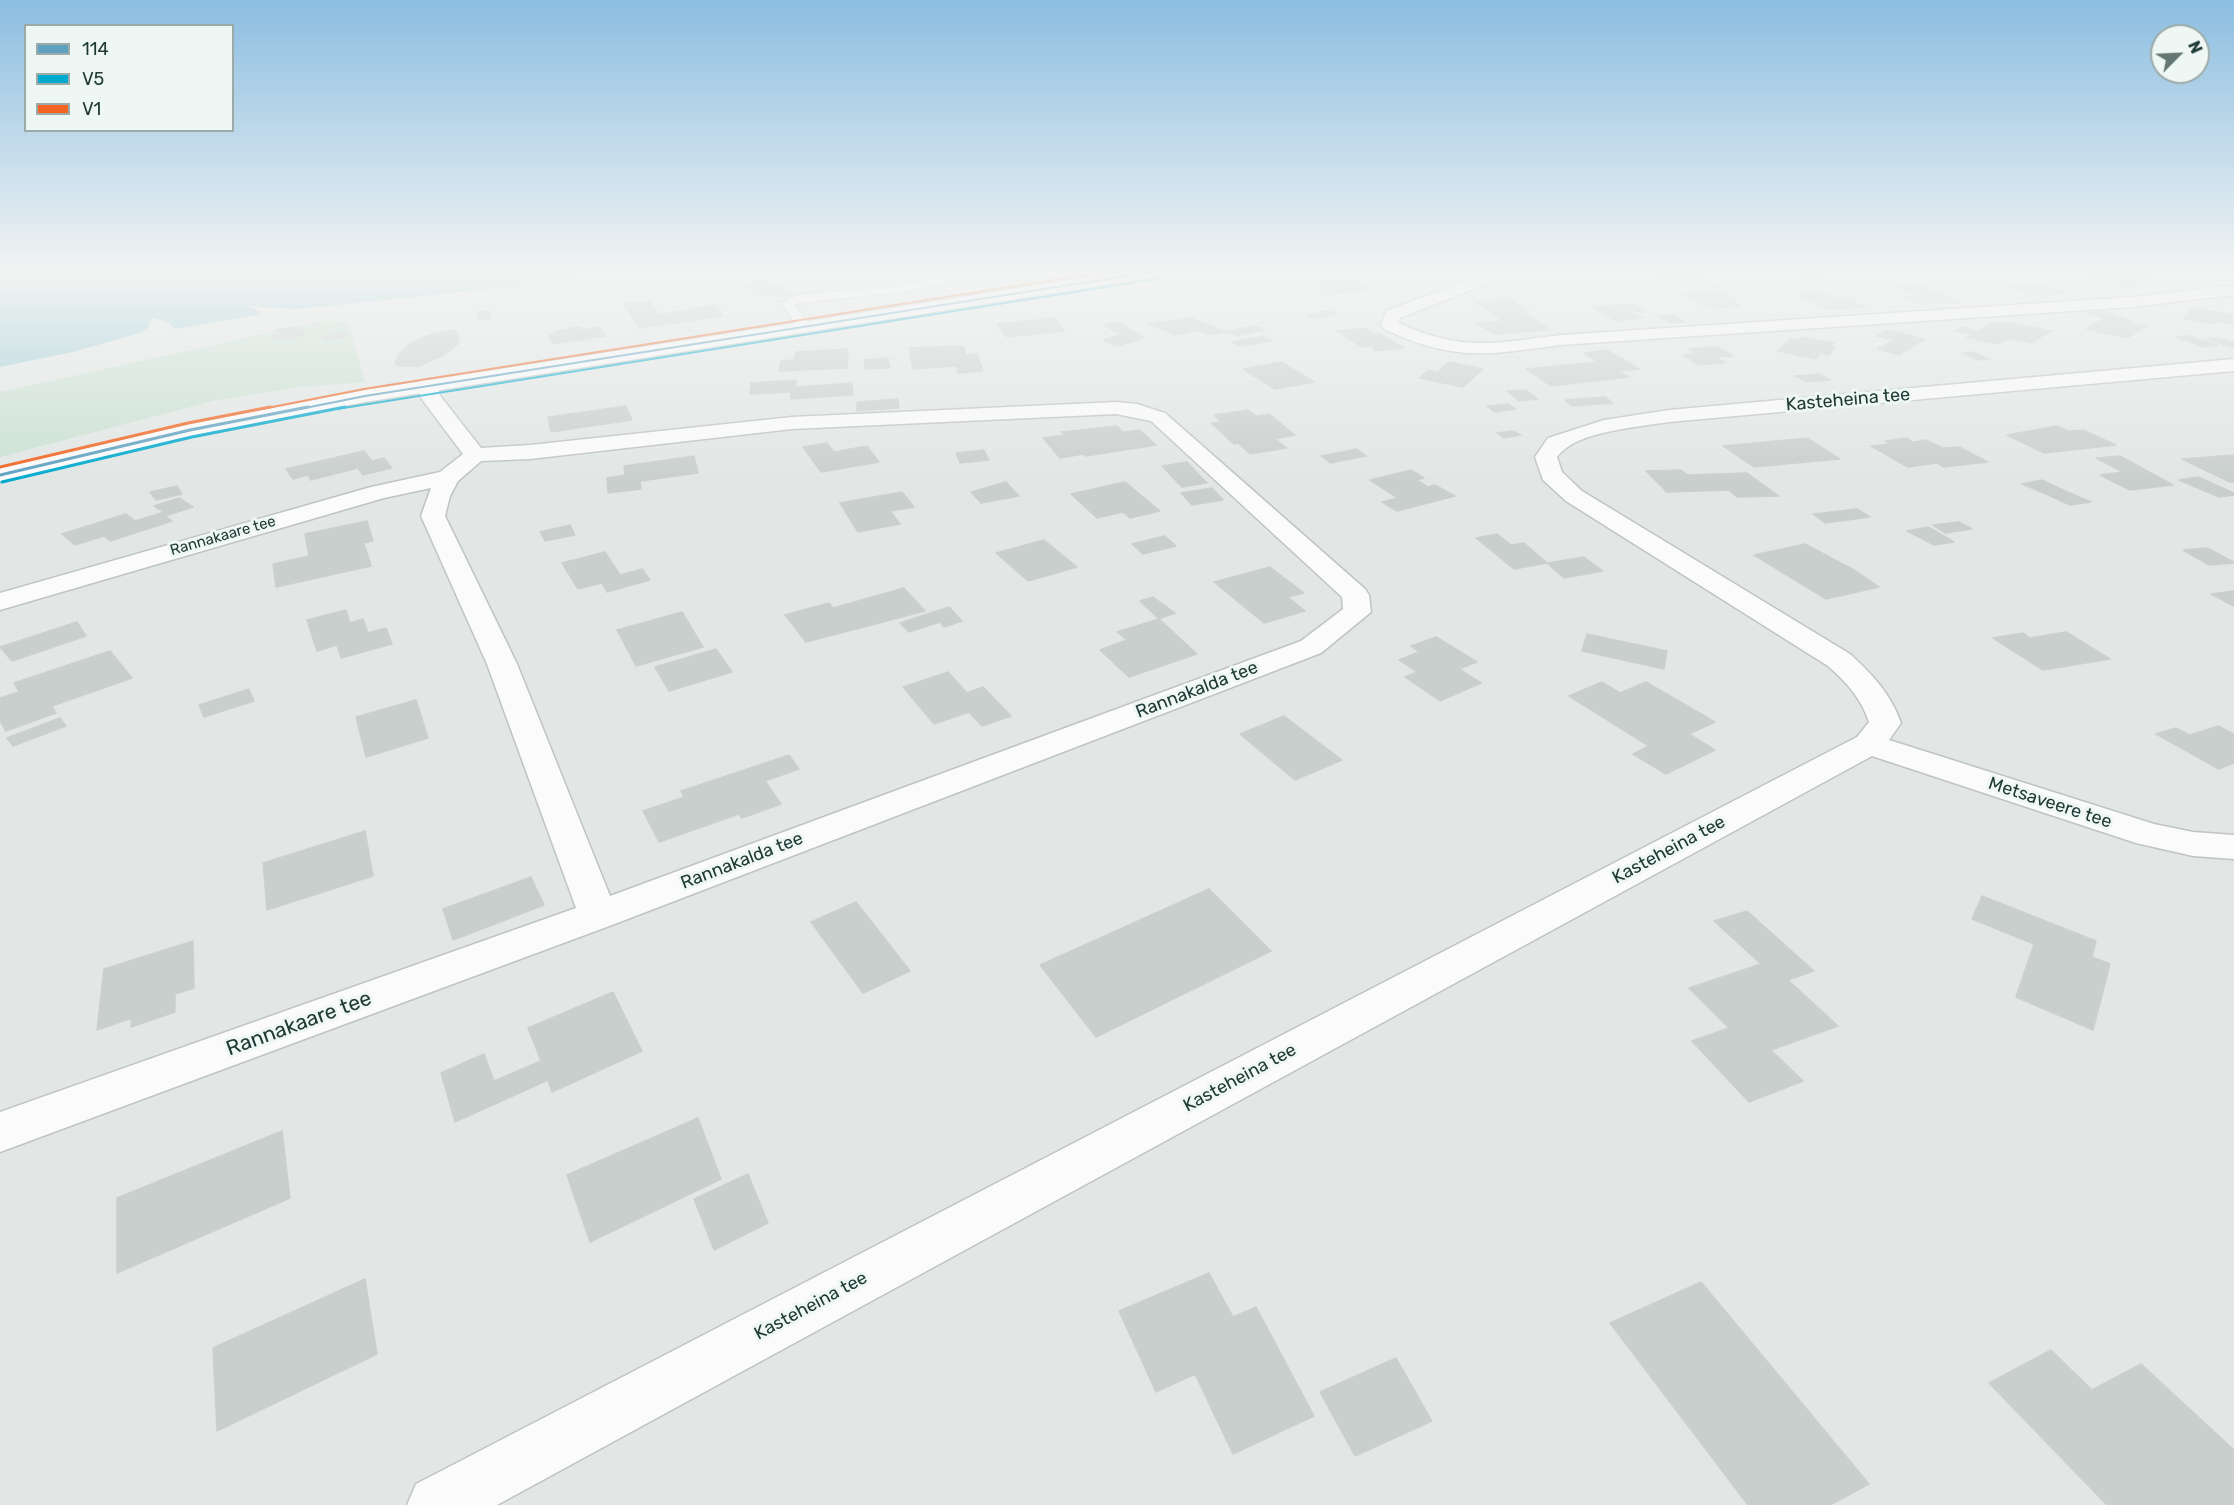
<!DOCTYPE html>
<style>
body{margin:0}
#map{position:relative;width:2234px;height:1505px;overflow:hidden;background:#e2e7e5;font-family:Rubik,sans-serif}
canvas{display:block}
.legend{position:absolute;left:24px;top:24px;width:210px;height:108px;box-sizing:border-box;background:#eff7f4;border:2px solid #9caba8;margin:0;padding:8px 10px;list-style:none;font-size:18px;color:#203a35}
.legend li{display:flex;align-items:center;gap:12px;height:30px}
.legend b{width:30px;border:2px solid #9caba8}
.north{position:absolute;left:2150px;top:24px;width:60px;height:60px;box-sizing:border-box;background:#eff7f4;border:2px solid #9caba8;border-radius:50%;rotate:66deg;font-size:16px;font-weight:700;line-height:24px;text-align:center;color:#203a35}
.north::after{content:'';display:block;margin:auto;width:21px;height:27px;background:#647773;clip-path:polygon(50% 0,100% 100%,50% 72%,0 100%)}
</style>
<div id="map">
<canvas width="2234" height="1505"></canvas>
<ul class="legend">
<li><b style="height:8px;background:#5ea1c0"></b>114</li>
<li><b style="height:8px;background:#00a9ce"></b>V5</li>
<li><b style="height:8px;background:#f26522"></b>V1</li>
</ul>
<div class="north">N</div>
</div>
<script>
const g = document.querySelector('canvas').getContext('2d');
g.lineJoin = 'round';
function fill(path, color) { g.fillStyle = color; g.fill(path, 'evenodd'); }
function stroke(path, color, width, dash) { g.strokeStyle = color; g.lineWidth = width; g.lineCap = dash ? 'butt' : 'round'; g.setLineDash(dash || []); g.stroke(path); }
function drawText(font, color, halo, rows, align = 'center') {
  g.font = font + ' Rubik,sans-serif'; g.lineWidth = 6; g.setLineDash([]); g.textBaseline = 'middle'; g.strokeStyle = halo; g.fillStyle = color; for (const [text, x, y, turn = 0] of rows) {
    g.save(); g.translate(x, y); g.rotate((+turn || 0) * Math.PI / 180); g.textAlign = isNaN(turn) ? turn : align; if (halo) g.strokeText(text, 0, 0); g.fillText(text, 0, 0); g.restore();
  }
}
fill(new Path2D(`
 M327 320 348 322 365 382 301 387 217 400 0 457V392Z`), '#cbe1d3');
fill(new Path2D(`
 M0 272H606L530 285 318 307 295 309 244 306 254 308 262 314 175 329 166 321 151 318 148 328 140 333 73 352 0 367Z`), '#a2ccd6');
const building = new Path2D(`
 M1646 272H1722L1726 274 1658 279Z
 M2122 272H2137L2164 281 2151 282 2158 284 2121 288 2086 276Z
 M1816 274 1823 278 1808 280 1797 275Z
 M1358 278 1372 290 1323 295 1317 289H1324L1315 281Z
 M761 280 785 285 795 295 777 297 756 295 742 283Z
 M1697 281H1708L1721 287 1710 288Z
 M1917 284 1963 303H1917L1902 297 1918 296 1894 285Z
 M2029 284 2045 285 2065 293 2033 295 2007 285Z
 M1819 290 1838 299 1847 298 1865 307 1828 309 1799 295H1808L1802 292Z
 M1722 292 1738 301H1731L1740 306 1712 308 1681 294Z
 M1510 299 1528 311H1522L1550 330 1494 334 1477 323 1503 321 1475 302Z
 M649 301 658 314 633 318 624 304Z
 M1633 304 1646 311 1632 312 1643 318 1616 321 1592 307Z
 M715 305 723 316 640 328 634 319Z
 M2194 307 2232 315 2234 325 2216 321 2214 324 2183 319Z
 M1329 310 1337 314 1316 319 1307 316Z
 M490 311V319L479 320 478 312Z
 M2103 311 2132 321 2128 322 2146 326 2128 338 2086 329 2104 319 2086 313Z
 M1674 315 1685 322 1669 323 1659 316Z
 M1054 318 1065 331 1007 337 997 324Z
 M1192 318 1227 332 1210 335 1198 330 1176 335 1149 324Z
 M1117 322 1145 338 1117 346 1103 340 1130 332 1119 333 1104 325Z
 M1993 322 2003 324 2006 322 2050 331 2032 343 2008 338 1999 344 1966 337 1971 334 1956 331 1962 327 1979 331Z
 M298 326 305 335 285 339H275L273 335 279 334 275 330Z
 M1254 326 1264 330 1237 336 1227 332Z
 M579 327 581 330 599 327 605 336 553 344 548 335 556 333 555 331Z
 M1366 328 1375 334H1381L1404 348 1376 351 1371 346 1361 347 1337 331Z
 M454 330 459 335 458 344 444 355 419 366H397L395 362 400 353 410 344 431 334Z
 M1887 330 1925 339 1899 355 1878 349 1894 340 1876 336Z
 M344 333 347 336 325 340 322 337Z
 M1262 336 1271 341 1240 346 1232 342Z
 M2190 336 2217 345 2204 347 2176 337Z
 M1802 337 1834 343 1831 347H1835L1829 355 1820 353 1816 359 1778 351 1790 339 1800 340Z
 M2219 338 2234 343V348L2207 339Z
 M963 346 966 355 977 354 983 371 958 373 956 366 913 369 909 348Z
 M1718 347 1733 356 1715 357 1725 363 1698 365 1684 355 1697 354 1688 349Z
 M848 349 847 368 779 371 781 361 794 360 796 352Z
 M1607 350 1639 369 1619 371 1629 377 1551 386 1526 369 1598 362 1584 353Z
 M1972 352 1989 359 1978 360 1962 353Z
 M888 358 890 368 865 369 864 360Z
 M1281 362 1314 382 1275 389 1243 369Z
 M1449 362 1483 369 1463 387 1419 378 1428 370 1437 372Z
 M1819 374 1831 380 1807 382 1795 376Z
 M796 380 795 387 852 383 853 395 791 399V392L750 394 751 383Z
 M1526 390 1538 399 1519 401 1507 391Z
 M1605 397 1613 403 1572 406 1565 400Z
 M898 399 899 408 857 411V402Z
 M1509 404 1516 409 1494 412 1487 406Z
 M626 406 632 420 551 432 548 417Z
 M1248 410 1256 416 1269 414 1295 435 1275 439 1287 448 1250 454 1238 443 1234 444 1211 423 1221 422 1214 415Z
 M1117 426 1123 432 1140 430 1156 445 1086 456 1083 454 1060 458 1043 438 1065 435 1061 432Z
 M2057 426 2068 431 2083 430 2116 445 2044 453 2007 435Z
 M1513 431 1521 435 1504 438 1497 433Z
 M1807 438 1840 459 1754 467 1723 446Z
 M1907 438 1913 442 1926 440 1943 448 1959 447 1988 462 1944 467 1937 463 1908 467 1871 446 1891 444 1885 441Z
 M827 443 834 452 867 446 879 462 821 472 803 447Z
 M1357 449 1366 456 1330 463 1321 456Z
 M984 450 989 460 960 463 956 453Z
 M364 451 372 461 384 458 392 468 363 475 358 468 311 480 308 475 293 479 286 469Z
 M2234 455V482H2230L2182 459Z
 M694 456 698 473 640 481 641 489 608 493 607 478 625 475 624 466Z
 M2120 456 2173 485 2130 490 2100 475 2123 472 2096 458Z
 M1187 462 1207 483 1182 487 1162 466Z
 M1411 470 1424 478 1417 480 1428 487 1435 485 1455 496 1397 511 1382 502 1398 498 1370 480Z
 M1681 470 1688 475 1747 473 1779 496 1737 497 1729 490 1667 492 1646 471Z
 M2198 477 2234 493V495L2219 497 2179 480Z
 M2042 480 2065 491 2046 494 2022 484Z
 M1006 482 1019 496 981 503 971 492Z
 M1125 482 1160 511 1130 518 1123 512 1097 518 1071 494Z
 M177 486 182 494 156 500 150 492Z
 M1212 488 1223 500 1192 505 1181 493Z
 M2065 491 2091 502 2070 505 2046 494Z
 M902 492 914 507 890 511 900 524 858 532 840 503Z
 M179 498 193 507 165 516 172 521 110 541 104 536 75 545 62 534 126 514 135 521 164 512 154 506Z
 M1857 509 1870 517 1825 523 1813 514Z
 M367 521 373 541 364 543 371 566 276 587 273 564 309 556 305 534Z
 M1959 522 1972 529 1945 533 1933 525Z
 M570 525 575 535 545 541 540 532Z
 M1928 527 1954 542 1934 545 1907 531Z
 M1497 534 1511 545 1524 543 1547 563 1514 569 1476 538Z
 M1165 536 1176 546 1143 554 1132 544Z
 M1044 540 1077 567 1028 581 996 553Z
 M1805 544 1856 571 1879 587 1826 599 1754 555Z
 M2207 548 2234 562V563L2209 565 2183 550Z
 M605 552 620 575 642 569 650 580 607 592 602 583 578 589 562 563Z
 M1584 557 1603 571 1564 578 1547 563Z
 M1270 567 1304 593 1288 597 1305 611 1264 623 1214 582Z
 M904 588 925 611 806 642 785 615 829 603 833 608Z
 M2234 591V606L2211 594Z
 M1153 597 1175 613 1159 619 1140 601Z
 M949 607 962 621 944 627 940 622 909 632 900 623Z
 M346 610 350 623 363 619 368 633 386 628 392 644 341 658 337 645 317 651 307 620Z
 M682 612 703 647 636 666 617 630Z
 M1159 619 1197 654 1129 677 1100 650 1127 640 1117 632Z
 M77 622 86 636 12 661 0 647Z
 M2066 632 2110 659 2043 670 1993 638 2023 633 2030 638Z
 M1587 634 1667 651 1664 669 1582 651Z
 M1436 637 1477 662 1459 669 1481 683 1440 701 1405 677 1417 672 1399 660 1419 652 1411 646Z
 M716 649 732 672 669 691 655 667Z
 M110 651 132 678 52 706 56 713 6 731 0 721V698L19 692 14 683Z
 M948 672 967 693 983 687 1011 716 982 726 969 712 934 724 903 687Z
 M1602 682 1620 693 1646 682 1715 722 1689 734 1715 750 1666 774 1633 754 1649 746 1569 696Z
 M249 689 254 701 204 717 199 705Z
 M416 700 428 738 366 757 356 717Z
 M1284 716 1342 760 1295 780 1240 734Z
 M60 718 66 726 13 746 7 738Z
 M2218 726 2234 734V763L2219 769 2156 734 2176 728 2190 735Z
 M789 755 799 769 765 781 781 804 742 818 739 814 659 842 643 811 684 797 681 791Z
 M365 831 373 876 267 910 263 863Z
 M531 877 544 905 453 940 443 909Z
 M1209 889 1271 951 1096 1037 1040 965Z
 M1982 896 2096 941 2092 957 2110 964 2093 1030 2016 997 2034 944 1972 919Z
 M856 902 910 971 863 993 811 922Z
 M1747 911 1814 971 1788 980 1838 1026 1771 1050 1803 1081 1749 1102 1692 1041 1729 1028 1689 988 1761 964 1714 921Z
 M193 941 194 988 175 994V1012L131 1027 132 1018 97 1030 104 969Z
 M613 992 642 1051 552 1092 548 1080 455 1122 441 1073 484 1054 494 1081 541 1061 528 1028Z
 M698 1118 721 1179 590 1242 567 1175Z
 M282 1131 290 1198 117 1273V1198Z
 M748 1174 768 1223 714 1250 694 1199Z
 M1209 1273 1233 1317 1256 1307 1314 1416 1233 1454 1195 1374 1156 1392 1119 1311Z
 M365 1279 377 1354 217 1431 213 1348Z
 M1701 1282 1869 1484 1830 1505H1748L1610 1323Z
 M2051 1350 2092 1390 2141 1364 2234 1450V1505H2107L1989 1383Z
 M1396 1358 1432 1421 1355 1456 1320 1392Z`);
fill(building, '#c9cfcd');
stroke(building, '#cbd0ce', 1.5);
const lane = new Path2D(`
 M730 272H743L752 282 750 285H742Z
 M969 272H997L900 293 798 303 795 306 811 326 804 330 799 329 781 303 795 295 900 285Z`);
const street = new Path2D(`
 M1489 272H1517L1400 318 1399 323C1462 352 1495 343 1561 335L2132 297 2234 285V295L2132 307 1561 345C1487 355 1454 362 1384 329L1381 325 1386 311Z
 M2234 359V371L1669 422C1639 427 1575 431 1557 457L1562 472 1582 491 1850 654C1872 674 1891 694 1901 723L1889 740 2154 824 2193 832 2234 835V859L2193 856 2136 843 1872 756 497 1505H407L416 1484 1857 737 1869 722C1861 698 1847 683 1828 666L1566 501 1543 480 1535 457 1548 438 1604 420 1669 410Z
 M428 379 435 381 441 397 481 448 530 445 792 417 1116 402 1137 404 1165 413 1365 589 1369 595 1371 612 1321 653 612 925 0 1152V1112L576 908 487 664 421 516 431 488 384 498 0 610V593L371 487 440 472 463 454 421 398 418 385 421 381ZM1116 414 1151 421 1342 597 1343 609 1301 641 610 896 517 664 445 516 450 496 458 481 481 461 530 459 792 429Z`);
const secondary = new Path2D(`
 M1122 272H1163L1155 277 365 402 190 436 0 482V468L190 424 365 390Z`);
stroke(lane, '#bfc4c2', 2);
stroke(street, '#bfc4c2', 3);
stroke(secondary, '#bec5c3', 3);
stroke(new Path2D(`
 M1188 275 1203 272`), '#bfc8c6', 2, [1.5, 2]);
fill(lane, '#fbfbfb');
fill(street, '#fbfbfb');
fill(secondary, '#fbfbfb');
stroke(new Path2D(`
 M300 409 365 396 1152 272`), '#5ea1c0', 2);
stroke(new Path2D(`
 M0 475 190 430 308 407`), '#5ea1c0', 3);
stroke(new Path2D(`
 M337 409 1156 279`), '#00a9ce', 2);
stroke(new Path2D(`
 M2 482 192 437 345 407`), '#00a9ce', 3);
stroke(new Path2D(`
 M262 409 364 389 1104 272`), '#f26522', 2);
stroke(new Path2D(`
 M0 467 188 423 270 407`), '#f26522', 3);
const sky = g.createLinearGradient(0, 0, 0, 483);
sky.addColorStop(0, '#8cbee1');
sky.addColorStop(0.56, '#f2f4f3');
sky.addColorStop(1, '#f2f4f300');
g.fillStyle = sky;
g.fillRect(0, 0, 2234, 483);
drawText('15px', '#203a35', '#eff7f4', [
 ["Rannakaare tee",223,536,-16]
]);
drawText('18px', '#203a35', '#eff7f4', [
 ["Kasteheina tee",1848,400,-5],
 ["Rannakalda tee",1197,690,-21],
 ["Metsaveere tee",2050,803,18],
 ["Kasteheina tee",1669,850,-28],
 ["Rannakalda tee",742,861,-21],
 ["Kasteheina tee",1240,1078,-28],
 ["Kasteheina tee",811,1306,-28]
]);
drawText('21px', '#203a35', '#eff7f4', [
 ["Rannakaare tee",299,1024,-20]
]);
</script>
